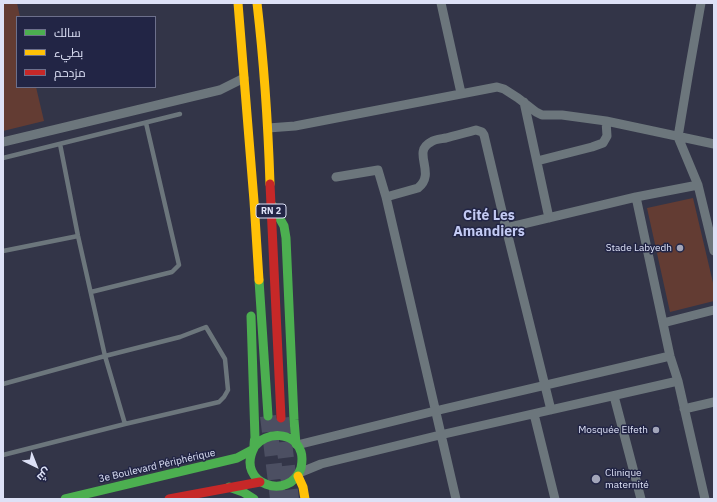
<!DOCTYPE html>
<meta charset="utf-8">
<style>
body{margin:0}
#map{position:relative;width:717px;height:502px;overflow:hidden;background:#333548;font-family:"IBM Plex Sans",Cairo,sans-serif}
canvas{display:block}
.frame{position:absolute;inset:0;border:4px solid #dde1f6;pointer-events:none}
.legend{position:absolute;left:16px;top:16px;width:140px;height:72px;box-sizing:border-box;background:#222545;border:1px solid #6d708c;margin:0;padding:5px 7px;list-style:none;font-size:12px;color:#dde1f6}
.legend li{display:flex;align-items:center;gap:8px;height:20px}
.legend b{width:20px;border:1px solid #6d708c}
.north{position:absolute;left:16px;top:446px;width:40px;height:40px;-webkit-text-stroke:3px #222545;paint-order:stroke;rotate:137deg;font-size:11px;font-weight:700;line-height:16px;text-align:center;color:#dde1f6}
.north::after{content:'';display:block;margin:auto;width:14px;height:18px;background:#dde1f6;clip-path:polygon(50% 0,100% 100%,50% 72%,0 100%)}
</style>
<div id="map">
<canvas width="717" height="502"></canvas>
<div class="frame"></div>
<ul class="legend">
<li><b style="height:5px;background:#4caf50"></b>سالك</li>
<li><b style="height:5px;background:#ffc107"></b>بطيء</li>
<li><b style="height:5px;background:#c62828"></b>مزدحم</li>
</ul>
<div class="north">ش</div>
</div>
<script>
const g = document.querySelector('canvas').getContext('2d');
g.lineJoin = 'round';
function fill(path, color) { g.fillStyle = color; g.fill(path, 'evenodd'); }
function stroke(path, color, width, dash) { g.strokeStyle = color; g.lineWidth = width; g.lineCap = dash ? 'butt' : 'round'; g.setLineDash(dash || []); g.stroke(path); }
function drawText(font, color, halo, rows, align = 'center') {
  g.font = font + ' "IBM Plex Sans",sans-serif'; g.lineWidth = 3; g.setLineDash([]); g.textBaseline = 'middle'; g.strokeStyle = halo; g.fillStyle = color; for (const [text, x, y, turn = 0] of rows) {
    g.save(); g.translate(x, y); g.rotate((+turn || 0) * Math.PI / 180); g.textAlign = isNaN(turn) ? turn : align; if (halo) g.strokeText(text, 0, 0); g.fillText(text, 0, 0); g.restore();
  }
}
fill(new Path2D(`
 M3 3H17L20 17H17V87H36L44 121 3 131Z
 M693 198 714 287V301L670 312 647 208Z`), '#633c33');
stroke(new Path2D(`
 M268 416 278 499
 M281 418 291 499`), '#4c4f62', 16, [16, 8]);
stroke(new Path2D(`
 M60 144 78 236 105 356 125 424
 M3 158 180 114
 M3 251 78 236
 M91 292 172 272 179 265 146 123
 M3 384 105 356 180 337 206 327 225 359 228 390 224 397 219 402 125 424 3 455`), '#6c767c', 4.5);
stroke(new Path2D(`
 M441 3 461 93
 M524 102 549 218
 M268 128 295 126 497 87 504 89 518 98 536 112 542 115H562L606 121 714 144
 M3 142 220 90 244 78
 M537 161 592 147 603 143 607 136 606 121
 M336 177 378 170 386 197 456 499
 M698 185 678 137 689 71 701 3
 M386 197 418 188C437 173 411 152 431 142 435 139 441 139 446 138 456 135 466 133 476 130L482 132 484 135 506 228 551 410
 M636 197 670 356 678 381 705 499
 M506 228 636 197 698 185 714 251
 M663 323 714 310
 M614 396 641 499
 M684 409 714 402
 M534 414 555 499
 M297 445 435 411 670 356
 M299 473 321 464 440 435 678 381`), '#6c767c', 9);
stroke(new Path2D(`
 M272 205 284 226 286 238 294 420 296 444
 M259 280 268 416
 M251 316 255 438C254 441 254 445 254 448 235 484 290 502 301 468 302 462 303 458 301 452 294 431 266 431 254 447
 M229 487 243 492 254 499
 M65 499 237 458 252 450`), '#4caf50', 9);
stroke(new Path2D(`
 M238 3 254 201 259 280
 M257 3C264 63 268 123 270 184
 M298 476 303 487 305 499`), '#ffc107', 9);
stroke(new Path2D(`
 M270 184 281 418
 M169 499 260 482`), '#c62828', 9);
for (const [x, y, r, color] of [
 [680,248,4,"#a2a5b9"],
 [656,430,4,"#a2a5b9"],
 [596,479,5,"#a2a5b9"]
]) { const dot = new Path2D(); dot.arc(x, y, r, 0, 2 * Math.PI); g.fillStyle = color; g.fill(dot); stroke(dot, '#222545', 1.5); }
for (const [x, y, w] of [
 [271,211,30]
]) { const box = new Path2D(); box.roundRect(x - w / 2, y - 7, w, 14, 3); g.fillStyle = '#222545'; g.fill(box); stroke(box, '#dde1f6', 1); }
drawText('bold 9px', '#dde1f6', null, [
 ["RN 2",271,211]
]);
drawText('10px', '#dde1f6', '#222545', [
 ["Stade Labyedh",672,248],
 ["Mosquée Elfeth",648,430],
 ["Clinique",605,473,"left"],
 ["maternité",605,485,"left"]
], 'right');
drawText('10px', '#dde1f6', '#222545', [
 ["3e Boulevard Périphérique",157,466,-13]
]);
drawText('bold 14px', '#c3caf3', '#222545', [
 ["Cité Les",489,216],
 ["Amandiers",489,232]
]);
</script>
